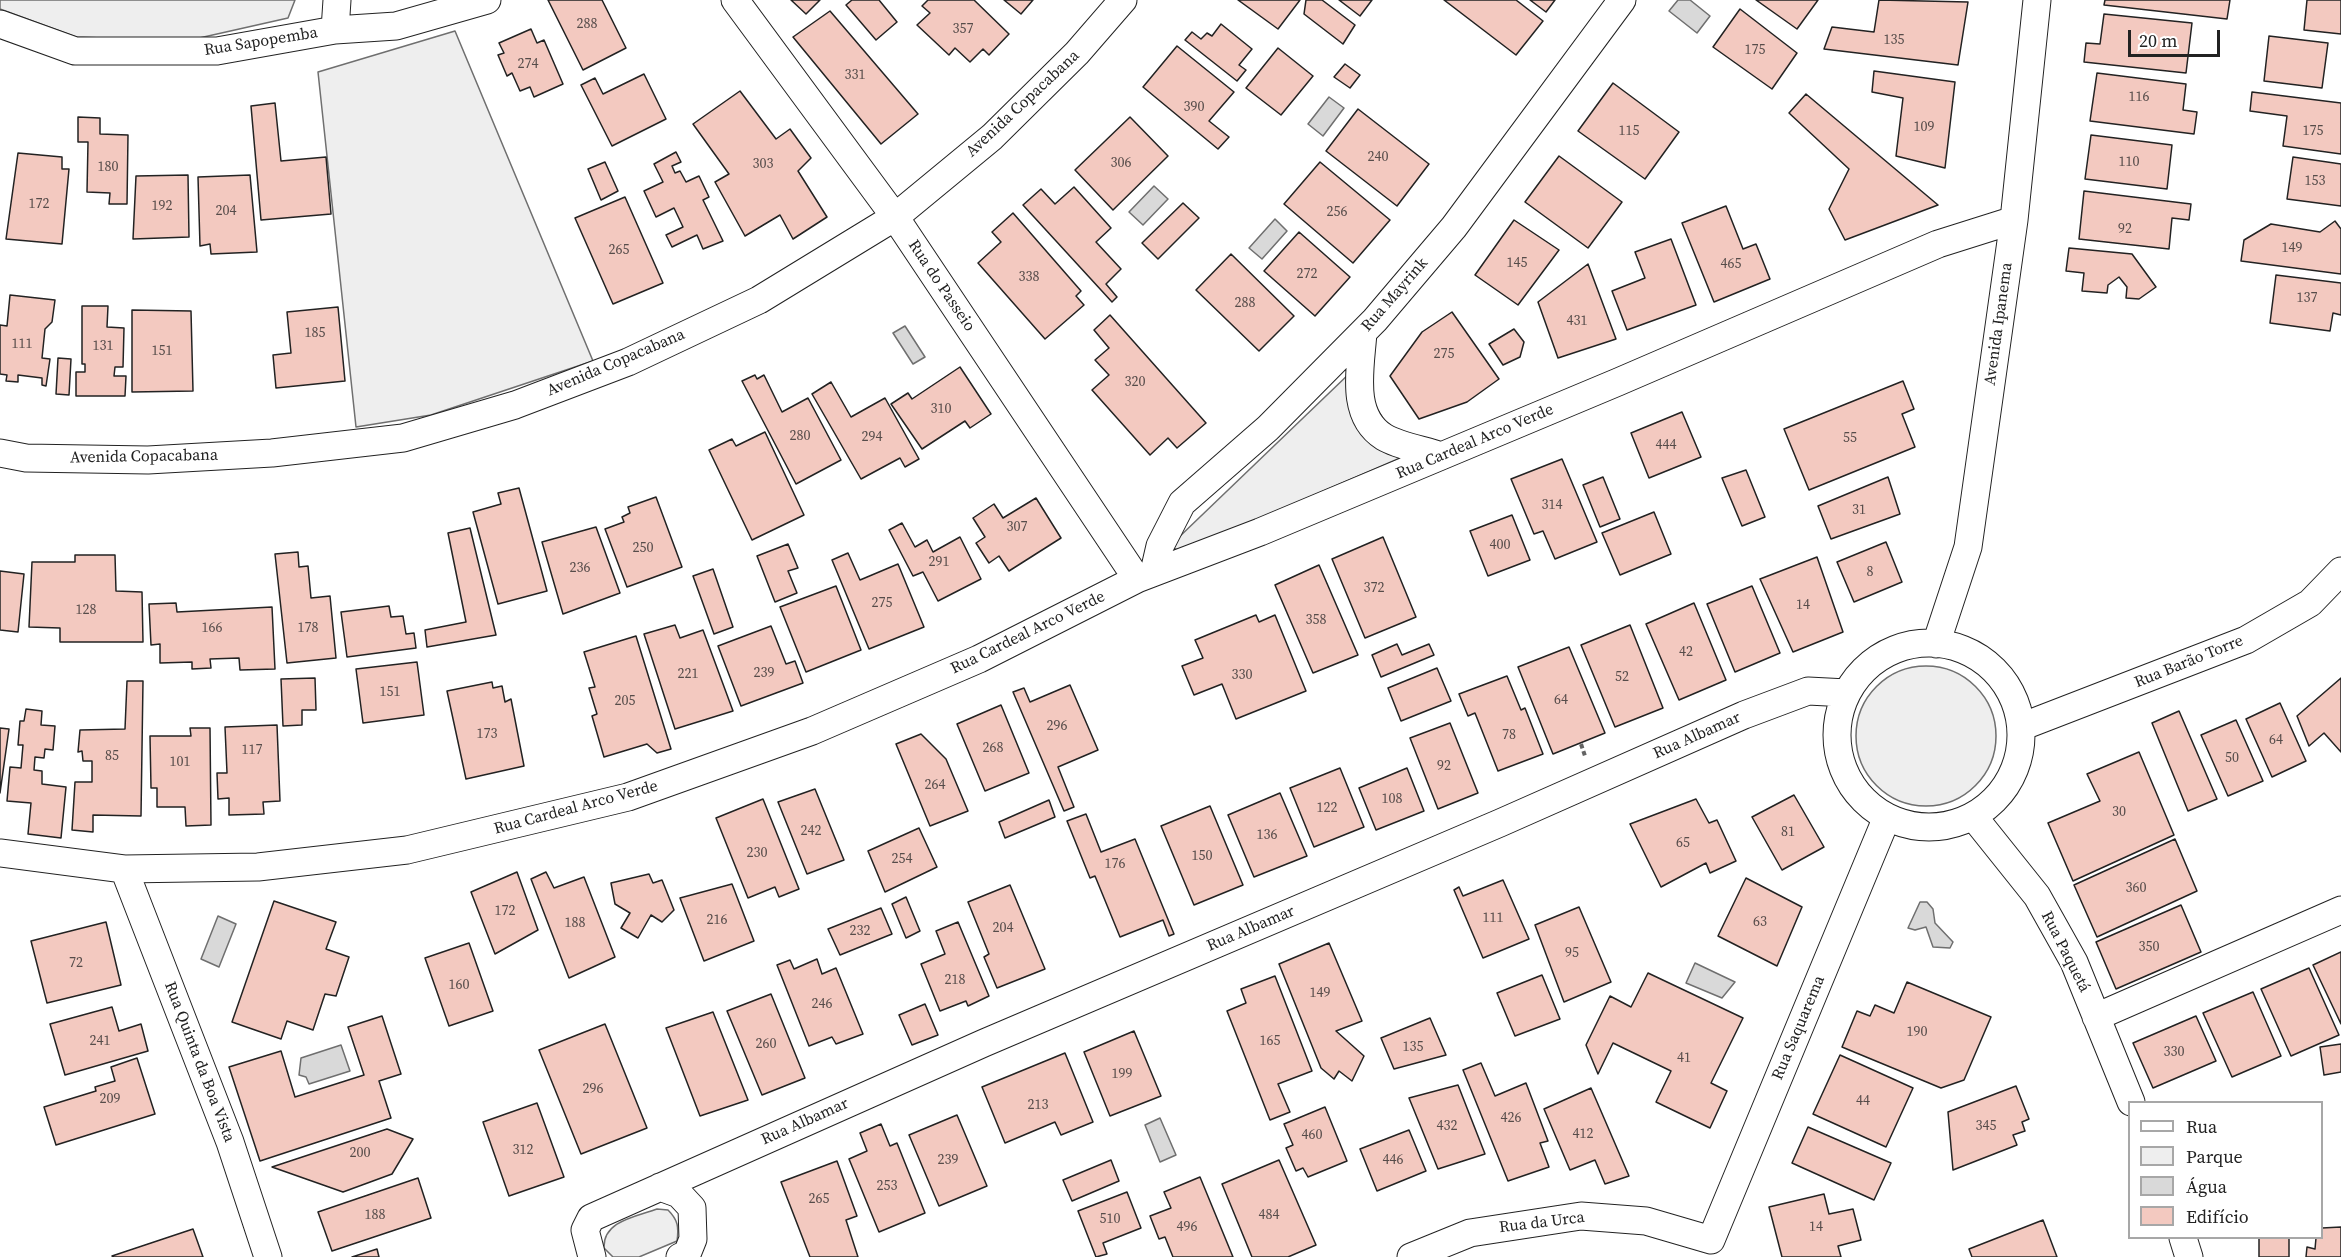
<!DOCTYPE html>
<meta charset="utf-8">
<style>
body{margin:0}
#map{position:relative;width:2341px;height:1257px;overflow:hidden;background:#fff;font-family:"Source Serif 4",serif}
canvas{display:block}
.legend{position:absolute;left:2128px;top:1101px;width:195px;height:138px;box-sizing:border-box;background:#fff;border:2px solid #a7a7a7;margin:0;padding:8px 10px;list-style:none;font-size:18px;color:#222}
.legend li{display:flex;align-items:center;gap:12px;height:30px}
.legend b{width:30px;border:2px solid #a7a7a7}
.scale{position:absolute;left:2128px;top:30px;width:92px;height:27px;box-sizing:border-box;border:3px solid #222;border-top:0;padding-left:8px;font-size:18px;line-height:21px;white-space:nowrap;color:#222;-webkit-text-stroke:4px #fff;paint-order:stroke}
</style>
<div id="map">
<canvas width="2341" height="1257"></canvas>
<ul class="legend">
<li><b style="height:8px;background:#fff"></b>Rua</li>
<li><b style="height:16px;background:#eee"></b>Parque</li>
<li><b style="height:16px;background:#d9d9d9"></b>Água</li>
<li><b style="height:16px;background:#f3c9c0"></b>Edifício</li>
</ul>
<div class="scale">20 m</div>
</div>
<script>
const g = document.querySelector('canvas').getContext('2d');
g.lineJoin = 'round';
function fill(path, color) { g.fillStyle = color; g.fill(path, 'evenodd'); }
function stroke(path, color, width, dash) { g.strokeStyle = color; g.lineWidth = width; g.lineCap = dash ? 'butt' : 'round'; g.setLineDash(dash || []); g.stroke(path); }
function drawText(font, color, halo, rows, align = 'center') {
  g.font = font + ' "Source Serif 4",serif'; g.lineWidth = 4.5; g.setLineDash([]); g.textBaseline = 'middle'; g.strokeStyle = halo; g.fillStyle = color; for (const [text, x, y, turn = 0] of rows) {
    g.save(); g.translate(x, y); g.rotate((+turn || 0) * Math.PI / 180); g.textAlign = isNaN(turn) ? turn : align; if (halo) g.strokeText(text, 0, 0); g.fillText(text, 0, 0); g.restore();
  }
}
const green = new Path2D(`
 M0 0H295L288 18 186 41 76 37 0 9Z
 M455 31 593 361 431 415 356 427 318 72Z
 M1352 371 1407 455 1183 552 1173 548 1176 540Z
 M1856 736a70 70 0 1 1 140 0a70 70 0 1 1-140 0Z
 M657 1209 668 1210C678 1220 679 1227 677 1241L639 1257H613L604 1248C603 1221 635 1217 657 1209Z`);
fill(green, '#eee');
stroke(green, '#6f6f6f', 1.5);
const water = new Path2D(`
 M1678 0H1690L1710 16 1697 33 1669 11Z
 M1329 97 1344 108 1323 136 1308 124Z
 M1154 186 1168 199 1143 225 1129 212Z
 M1275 219 1287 231 1262 259 1249 248Z
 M905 326 925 357 913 364 893 333Z
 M1920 902H1927L1933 909 1935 923 1953 942 1950 948 1933 947 1926 927 1915 930 1908 928Z
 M218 916 236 924 219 967 201 959Z
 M1695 963 1735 982 1722 998 1686 983Z
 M341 1045 350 1071 309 1084 306 1077 299 1075 301 1058Z
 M1160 1118 1176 1155 1160 1162 1145 1125Z`);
fill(water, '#d9d9d9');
stroke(water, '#6f6f6f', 1.5);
const building = new Path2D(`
 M548 0H602L626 48 583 70Z
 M791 0H820L806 14Z
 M852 0H879L897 22 876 40 846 5Z
 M928 0H974L1009 34 989 55 983 49 970 62 955 48 949 55 917 25 930 13 922 6Z
 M1004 0H1033L1021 14Z
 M1238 0H1300L1278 29Z
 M1306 0H1322L1355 25 1343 44 1304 14Z
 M1339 0H1372L1360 16Z
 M1444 0H1516L1543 21 1516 55Z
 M1530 0H1555L1546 12Z
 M1756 0H1818L1797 29Z
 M1879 0 1968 2 1958 65 1824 49 1832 27 1874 32Z
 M2105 0H2230L2227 19 2104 5Z
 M2307 0H2341V34L2304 30Z
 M1740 9 1797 53 1772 89 1713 47Z
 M830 11 918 114 881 144 793 37Z
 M2104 14 2192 23 2186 73 2084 62 2086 43 2100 44Z
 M1221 24 1252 49 1239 65 1246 70 1237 81 1185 40 1192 32 1201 39 1207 33 1212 36Z
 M531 29 537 43 544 40 563 84 534 97 530 87 520 91 512 73 507 76 498 55 504 53 499 43Z
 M2269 36 2328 43 2322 88 2264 81Z
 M1177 46 1234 92 1209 121 1229 137 1218 149 1143 87Z
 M1278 48 1313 76 1281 115 1246 88Z
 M1345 64 1360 75 1350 88 1334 77Z
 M1874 71 1955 82 1945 168 1896 156 1903 98 1872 92Z
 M2097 73 2186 84 2183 110 2197 112 2194 134 2090 121Z
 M644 74 666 119 612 146 581 85 595 78 603 94Z
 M1613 83 1679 132 1645 179 1578 131Z
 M740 91 776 139 790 129 811 158 798 171 827 217 793 239 780 215 745 236 715 182 729 174 693 124Z
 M2252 92 2341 103V154L2283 146 2287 116 2250 111Z
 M1806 94 1938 205 1845 240 1829 209 1849 169 1789 113Z
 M275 103 281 161 326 157 331 214 261 220 251 106Z
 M1358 109 1429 164 1397 206 1326 151Z
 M78 117 100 118V134L128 135 127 204H109L110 193 87 192 88 142H78Z
 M1130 117 1168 156 1113 210 1075 170Z
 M2091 135 2172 145 2167 189 2085 179Z
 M676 152 681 162 672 166 675 173 680 171 686 182 699 176 709 197 703 200 723 241 703 249 697 235 672 247 666 235 683 227 674 208 656 217 644 191 663 182 654 164Z
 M18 153 62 157V169H69L62 244 6 239Z
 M1559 156 1622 202 1588 248 1525 202Z
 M2293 157 2341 164V206L2287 199Z
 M605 162 618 191 601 200 588 169Z
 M1320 162 1390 220 1353 263 1284 204Z
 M188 175 189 237 133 239 136 176Z
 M250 175 257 252 211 254 210 244 200 246 198 177Z
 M1074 187 1111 228 1096 242 1121 269 1106 284 1117 297 1112 302 1023 205 1041 189 1055 204Z
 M2084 191 2191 204 2189 220 2172 218 2169 249 2079 239Z
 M625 197 663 283 613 304 575 218Z
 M1183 203 1199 218 1158 259 1142 243Z
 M1726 206 1743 249 1756 244 1770 279 1714 302 1682 223Z
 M1013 213 1081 291 1076 296 1084 305 1045 339 978 263 1001 242 992 232Z
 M1514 220 1559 250 1518 305 1475 275Z
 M2335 221 2341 229V274L2241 261 2244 240 2271 224 2320 232Z
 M1299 232 1350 277 1315 316 1264 271Z
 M1671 239 1696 305 1627 330 1612 291 1645 278 1635 252Z
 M2069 248 2132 254 2156 287 2139 299 2126 298 2127 287 2119 277 2108 285 2107 293 2082 291 2084 273 2066 271Z
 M1231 254 1294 316 1259 351 1196 290Z
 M1588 264 1616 339 1558 358 1538 302Z
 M2276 275 2341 283V315L2333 313 2330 331 2270 323Z
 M10 295 55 300 52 322 45 329 42 358 50 359 46 386 42 385V378L18 375V382L6 381 7 375 0 374V325L7 326Z
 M82 306H108L107 327 124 328 123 367H115L114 376H126L125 396H76V372H85V364H82Z
 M338 307 345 381 276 388 273 355 291 353 287 312Z
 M132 310 191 311 193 391 132 392Z
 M1452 312 1499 379 1467 402 1419 419 1390 376 1422 332Z
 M1110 315 1206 423 1177 448 1168 438 1150 455 1092 390 1109 375 1095 360 1109 348 1094 330Z
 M1514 329 1524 342 1520 357 1503 365 1489 344Z
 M58 358 71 359 69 395 56 394Z
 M960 367 991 414 970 428 965 421 922 449 891 404 908 393 912 399Z
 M755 375 757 379 764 375 782 412 808 398 841 460 796 484 742 381Z
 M1903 381 1914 409 1902 414 1915 447 1809 490 1784 429Z
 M831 382 851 417 885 398 919 459 905 467 900 458 861 479 812 394Z
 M1682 412 1701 457 1649 478 1631 433Z
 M765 432 804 515 752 540 709 450 732 439 736 446Z
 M1562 459 1597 542 1555 559 1543 531 1534 534 1511 479Z
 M1746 470 1765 517 1742 526 1722 478Z
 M1603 477 1620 519 1600 527 1583 485Z
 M1888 477 1900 514 1831 539 1818 506Z
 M519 488 547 591 498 604 473 512 501 504 498 493Z
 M656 497 682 567 627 587 605 529 624 522 622 517 630 513 628 507Z
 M1036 498 1061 538 1009 571 999 556 989 563 976 543 985 537 973 518 994 504 1003 518Z
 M1654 512 1671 554 1620 575 1602 533Z
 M1512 515 1530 560 1488 576 1470 531Z
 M902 523 915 547 927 540 933 552 960 537 981 579 938 601 923 572 913 576 889 530Z
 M596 527 620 593 563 614 542 542Z
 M470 528 496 635 427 647 425 630 466 622 448 533Z
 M1383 537 1416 617 1365 638 1332 559Z
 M1886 542 1902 582 1854 602 1837 562Z
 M788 544 798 568 788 571 797 593 775 602 757 556Z
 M298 552 299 567 308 566 311 598 330 596 336 658 287 663 275 554Z
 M848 553 860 580 898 564 924 627 869 649 832 560Z
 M75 555H115L116 591 142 592 143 642H60V628L29 627 32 562H75Z
 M1817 557 1843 632 1793 652 1760 579Z
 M1319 565 1358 655 1313 673 1275 585Z
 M713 569 733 627 714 634 693 576Z
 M0 571 24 574 18 632 0 630Z
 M836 586 861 650 806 672 780 607Z
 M1752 586 1780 653 1735 672 1707 604Z
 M176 603 177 612 272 607 275 669 240 670 239 658 210 659 211 668 192 669V662L160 663V644L151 645 149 604Z
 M1694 603 1726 680 1679 700 1646 624Z
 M389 606 391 617 403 616 406 634 414 633 416 648 347 657 341 612Z
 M1256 615 1259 622 1275 615 1306 691 1236 719 1222 684 1194 695 1182 666 1203 658 1195 640Z
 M675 625 680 638 703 630 733 711 675 729 644 634Z
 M1630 625 1663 708 1615 727 1581 645Z
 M771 626 786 664 795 661 803 683 741 706 718 646Z
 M636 636 671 749 657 753 647 744 604 757 592 716 597 714 589 688 595 687 584 652Z
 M1397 644 1402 655 1429 644 1434 655 1381 677 1372 655Z
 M1569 647 1605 733 1553 754 1518 667Z
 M417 662 424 715 363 723 356 669Z
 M1437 668 1451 701 1401 721 1388 688Z
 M1507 676 1521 710 1525 708 1543 754 1498 771 1475 713 1468 716 1459 694Z
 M315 678 316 710H302V725L283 726 281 679Z
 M2341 678V752L2324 733 2309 746 2297 716Z
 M127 681H143L141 816 93 815V832L72 830 75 782H92V761H83L82 751 78 752 80 730 125 729Z
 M492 682 493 688 502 686 505 702 511 699 524 766 466 779 447 691Z
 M1070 685 1098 750 1058 767 1074 807 1064 811 1013 692 1024 688 1030 702Z
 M2280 703 2306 761 2272 777 2246 719Z
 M1001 705 1029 773 985 791 957 724Z
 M26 709 42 711 41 725 55 726 53 750 45 749 44 758 35 757 34 770 42 771V784L66 787 61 838 28 834 31 803 7 801 10 767 21 768 23 745H18L20 721H24Z
 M2179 711 2217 799 2188 811 2152 723Z
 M2236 720 2263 781 2228 796 2201 735Z
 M1450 723 1478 793 1438 809 1410 738Z
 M277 725 280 801 263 802 264 814 229 815V798L218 799 217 773H227L225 727Z
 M0 728 9 729 0 793Z
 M190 728H210L211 825 186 826 185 807H157V788H151L150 736H191Z
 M921 734 946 759 968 811 930 826 896 744Z
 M2139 752 2174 835 2073 881 2048 823 2100 801 2087 774Z
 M1340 768 1364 827 1314 847 1290 788Z
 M1407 768 1424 811 1376 830 1359 788Z
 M815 789 844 860 807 874 778 802Z
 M1280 793 1307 856 1254 877 1228 815Z
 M1794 795 1824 847 1782 870 1752 817Z
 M763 799 799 889 779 897 775 887 748 898 716 818Z
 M1696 799 1709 823 1717 820 1736 861 1710 873 1706 863 1661 887 1630 824Z
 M1049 800 1055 817 1005 838 999 822Z
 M1210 806 1243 885 1194 905 1161 826Z
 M1086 814 1101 852 1135 839 1174 934 1169 936 1163 920 1120 937 1095 876 1090 878 1067 821Z
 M919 828 937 867 885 892 868 851Z
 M2175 839 2197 891 2097 937 2074 885Z
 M517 872 538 930 495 954 471 892Z
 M546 872 554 888 584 877 615 957 569 978 531 879Z
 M649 874 653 883 662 880 674 910 662 922 651 915 638 938 621 928 630 913 615 904 611 883Z
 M1746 878 1802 907 1777 966 1718 936Z
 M1503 880 1529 939 1483 958 1454 890 1459 887 1463 896Z
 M732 884 754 941 704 961 680 898Z
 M1010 885 1045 969 997 988 984 957 989 954 968 902Z
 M906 897 920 931 906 938 892 904Z
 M274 901 336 922 326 949 349 957 336 996 325 994 313 1030 287 1021 281 1039 232 1022Z
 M2181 905 2201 952 2116 989 2096 942Z
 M1579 907 1611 982 1564 1002 1535 925Z
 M881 908 892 934 840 955 828 929Z
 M106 922 121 985 47 1003 31 941Z
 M958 922 989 996 968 1006 966 1001 940 1011 921 964 945 954 936 931Z
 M469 943 493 1011 449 1026 425 958Z
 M1329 943 1362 1021 1336 1031 1364 1056 1352 1081 1339 1071 1334 1079 1321 1068 1279 964Z
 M2341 952V1024L2313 965Z
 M817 959 822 974 836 968 863 1034 836 1044 832 1037 809 1046 777 965 790 960 794 969Z
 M2309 968 2339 1035 2291 1056 2261 989Z
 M1648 973 1743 1018 1711 1083 1727 1091 1710 1128 1656 1102 1671 1071 1613 1043 1598 1074 1586 1045 1610 996 1631 1007Z
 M1542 975 1560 1019 1515 1036 1497 993Z
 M1275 976 1312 1071 1278 1084 1290 1112 1270 1120 1227 1011 1246 1003 1241 989Z
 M1907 982 1991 1017 1964 1080 1941 1088 1842 1047 1857 1011 1870 1016 1875 1005 1894 1013Z
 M2253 992 2281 1056 2232 1077 2203 1013Z
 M771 994 805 1078 762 1095 727 1011Z
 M925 1004 938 1035 912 1045 899 1015Z
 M112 1007 119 1031 141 1024 148 1051 65 1075 50 1024Z
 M713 1012 748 1100 700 1116 666 1028Z
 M382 1016 401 1074 379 1081 391 1118 260 1161 229 1067 281 1051 295 1097 364 1075 348 1027Z
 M2196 1016 2216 1061 2153 1088 2133 1043Z
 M1430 1018 1446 1055 1394 1069 1381 1038Z
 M605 1024 647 1128 581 1154 539 1050Z
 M1134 1031 1161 1096 1110 1116 1084 1052Z
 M2341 1044V1072L2324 1075 2320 1047Z
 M1065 1053 1093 1122 1061 1135 1055 1122 1005 1143 982 1087Z
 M1840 1055 1913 1088 1886 1147 1813 1114Z
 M137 1058 155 1114 56 1145 44 1107 96 1091 95 1087 115 1081 111 1067Z
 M1481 1063 1495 1096 1526 1083 1548 1141 1540 1143 1549 1167 1508 1181 1463 1070Z
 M1458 1085 1485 1154 1438 1169 1409 1098Z
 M2016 1086 2029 1119 2022 1122 2025 1131 2013 1135 2017 1145 1953 1170 1948 1112Z
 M1591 1088 1629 1176 1605 1184 1595 1160 1570 1170 1544 1109Z
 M537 1103 564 1177 509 1196 483 1122Z
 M1325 1107 1347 1161 1308 1177 1303 1168 1296 1171 1286 1148 1293 1145 1284 1124Z
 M957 1115 987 1186 939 1206 909 1135Z
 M881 1124 890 1146 897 1143 925 1213 879 1232 849 1159 867 1151 860 1133Z
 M1808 1127 1891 1163 1874 1200 1792 1163Z
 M387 1129 413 1139 392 1174 343 1192 272 1167Z
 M1409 1130 1426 1171 1377 1191 1360 1149Z
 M1111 1160 1119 1181 1072 1201 1063 1180Z
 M1279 1160 1316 1245 1288 1257H1252L1222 1184Z
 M837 1161 857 1216 846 1220 858 1257H810L781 1182Z
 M1200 1177 1233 1257H1173L1165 1237 1159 1239 1150 1216 1171 1208 1164 1192Z
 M418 1178 431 1218 332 1251 318 1212Z
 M1127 1192 1141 1228 1103 1243 1107 1254 1096 1257 1078 1211Z
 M1824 1194 1829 1214 1853 1209 1861 1240 1838 1246 1841 1257H1782L1769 1207Z
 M2043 1220 2057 1257H1972L1969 1249Z
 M2341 1227V1257H2306L2307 1247 2315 1249 2316 1238H2322V1228Z
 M193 1229 203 1257H113L112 1256Z
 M2259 1238H2289V1257H2259Z
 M377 1249 379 1257H352Z`);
fill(building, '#f3c9c0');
stroke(building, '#222', 1.5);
const minor = new Path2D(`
 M735 0 895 217 1137 579
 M0 24 75 51H217L335 30 396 26 487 0
 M335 30 337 0
 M1363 332C1361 366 1349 415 1384 437 1399 446 1424 450 1441 456
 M0 453 26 458 148 460 272 453 403 438 515 405 628 362 759 300 895 217 992 137 1077 53 1123 0
 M1154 572 1160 546 1182 503 1268 428 1375 320 1454 227 1622 0
 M1837 735a92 92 0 1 1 184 0a92 92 0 1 1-184 0Z
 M1936 644 1968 547 2014 220 2037 0
 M2021 727 2246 640 2310 603 2341 571
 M1973 816 2037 896 2074 962 2131 1102
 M0 853 124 869 258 867 407 850 628 797 812 731 979 659 1137 579 1260 532 1618 382 1938 244 2014 220
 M124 869 230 1142 268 1257
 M2096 1017 2341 910
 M660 1187 679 1194 692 1208 693 1239 687 1254 680 1257
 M2183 1238 2189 1257
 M1711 1240 1887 817
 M592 1257 585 1230 591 1218 984 1043 1500 823 1744 715 1808 691 1847 693
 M1411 1257 1470 1233 1581 1216 1646 1221 1711 1240`);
stroke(minor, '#222', 29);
stroke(new Path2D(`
 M1581 744 1585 756`), '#646464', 4, [4.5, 3]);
stroke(minor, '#fff', 27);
drawText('14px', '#564c4a', null, [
 ["288",587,24],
 ["357",963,29],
 ["135",1894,40],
 ["175",1755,50],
 ["274",528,64],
 ["331",855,75],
 ["116",2139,97],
 ["390",1194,107],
 ["109",1924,127],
 ["115",1629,131],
 ["175",2313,131],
 ["240",1378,157],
 ["110",2129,162],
 ["306",1121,163],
 ["303",763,164],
 ["180",108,167],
 ["153",2315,181],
 ["172",39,204],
 ["192",162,206],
 ["204",226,211],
 ["256",1337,212],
 ["92",2125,229],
 ["149",2292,248],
 ["265",619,250],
 ["145",1517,263],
 ["465",1731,264],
 ["272",1307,274],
 ["338",1029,277],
 ["137",2307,298],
 ["288",1245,303],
 ["431",1577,321],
 ["185",315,333],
 ["111",22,344],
 ["131",103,346],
 ["151",162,351],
 ["275",1444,354],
 ["320",1135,382],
 ["310",941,409],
 ["280",800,436],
 ["294",872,437],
 ["55",1850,438],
 ["444",1666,445],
 ["314",1552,505],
 ["31",1859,510],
 ["307",1017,527],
 ["400",1500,545],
 ["250",643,548],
 ["291",939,562],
 ["236",580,568],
 ["8",1870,572],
 ["372",1374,588],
 ["275",882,603],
 ["14",1803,605],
 ["128",86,610],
 ["358",1316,620],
 ["166",212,628],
 ["178",308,628],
 ["42",1686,652],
 ["239",764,673],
 ["221",688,674],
 ["330",1242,675],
 ["52",1622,677],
 ["151",390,692],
 ["64",1561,700],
 ["205",625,701],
 ["296",1057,726],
 ["173",487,734],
 ["78",1509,735],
 ["64",2276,740],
 ["268",993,748],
 ["117",252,750],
 ["85",112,756],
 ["50",2232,758],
 ["101",180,762],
 ["92",1444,766],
 ["264",935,785],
 ["108",1392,799],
 ["122",1327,808],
 ["30",2119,812],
 ["242",811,831],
 ["81",1788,832],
 ["136",1267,835],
 ["65",1683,843],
 ["230",757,853],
 ["150",1202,856],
 ["254",902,859],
 ["176",1115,864],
 ["360",2136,888],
 ["172",505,911],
 ["111",1493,918],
 ["216",717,920],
 ["63",1760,922],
 ["188",575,923],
 ["204",1003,928],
 ["232",860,931],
 ["350",2149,947],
 ["95",1572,953],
 ["72",76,963],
 ["218",955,980],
 ["160",459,985],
 ["149",1320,993],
 ["246",822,1004],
 ["190",1917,1032],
 ["241",100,1041],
 ["165",1270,1041],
 ["260",766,1044],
 ["135",1413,1047],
 ["330",2174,1052],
 ["41",1684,1058],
 ["199",1122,1074],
 ["296",593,1089],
 ["209",110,1099],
 ["44",1863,1101],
 ["213",1038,1105],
 ["426",1511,1118],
 ["432",1447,1126],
 ["345",1986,1126],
 ["412",1583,1134],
 ["460",1312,1135],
 ["312",523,1150],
 ["200",360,1153],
 ["239",948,1160],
 ["446",1393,1160],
 ["253",887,1186],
 ["265",819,1199],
 ["188",375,1215],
 ["484",1269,1215],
 ["510",1110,1219],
 ["496",1187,1227],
 ["14",1816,1227]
]);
drawText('16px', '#222', '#fff', [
 ["Rua Sapopemba",261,42,-9],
 ["Avenida Copacabana",1023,104,-43],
 ["Rua do Passeio",941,286,56],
 ["Rua Mayrink",1395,295,-49],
 ["Avenida Ipanema",1999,324,-82],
 ["Avenida Copacabana",616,363,-23],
 ["Rua Cardeal Arco Verde",1475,442,-23],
 ["Avenida Copacabana",144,457,-1],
 ["Rua Cardeal Arco Verde",1028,633,-26],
 ["Rua Barão Torre",2189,662,-22],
 ["Rua Albamar",1697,736,-24],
 ["Rua Cardeal Arco Verde",576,808,-15],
 ["Rua Albamar",1251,929,-23],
 ["Rua Paquetá",2065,952,63],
 ["Rua Saquarema",1799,1028,-67],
 ["Rua Quinta da Boa Vista",199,1062,69],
 ["Rua Albamar",805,1122,-24],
 ["Rua da Urca",1542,1223,-7]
]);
</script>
